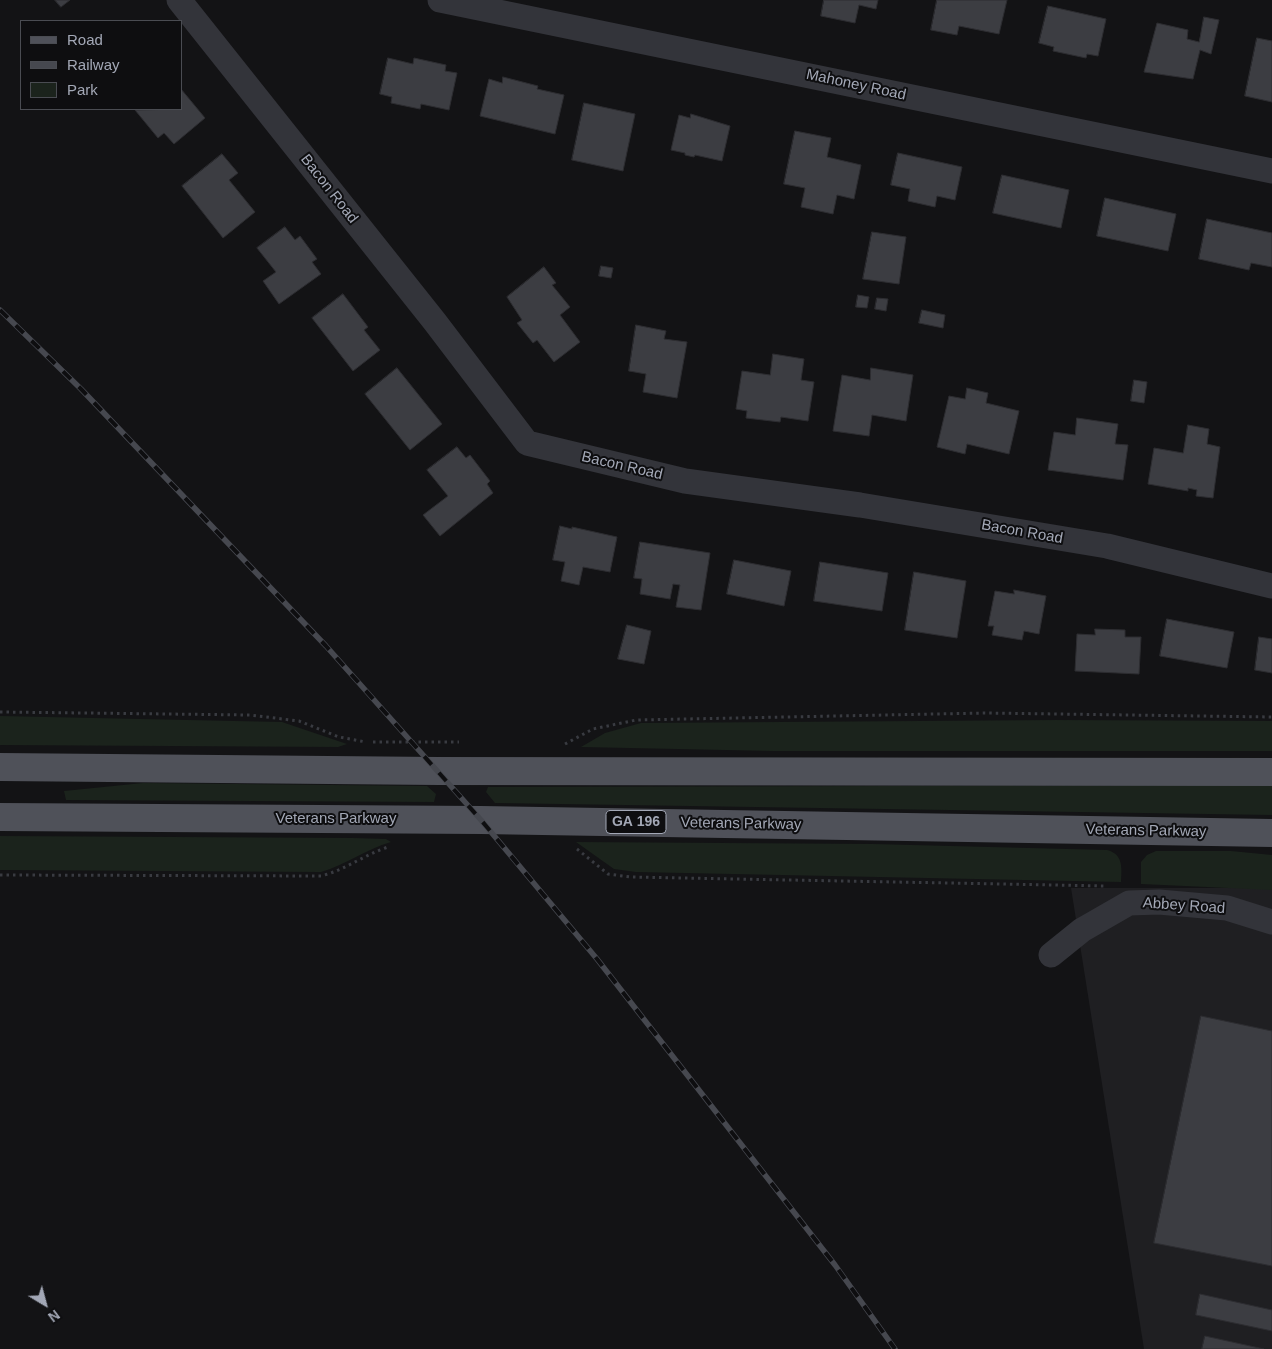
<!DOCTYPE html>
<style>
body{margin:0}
#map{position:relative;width:1272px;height:1349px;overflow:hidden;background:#131315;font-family:Helvetica,sans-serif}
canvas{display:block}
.legend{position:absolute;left:20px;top:20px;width:162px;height:90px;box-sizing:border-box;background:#0e0e10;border:1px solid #4a4c52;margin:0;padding:6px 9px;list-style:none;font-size:15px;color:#a3a8b6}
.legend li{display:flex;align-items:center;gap:10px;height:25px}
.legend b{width:25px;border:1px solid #4a4c52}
.north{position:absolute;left:20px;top:1279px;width:50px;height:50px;-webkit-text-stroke:4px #0e0e10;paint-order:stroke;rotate:143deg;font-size:14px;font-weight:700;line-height:20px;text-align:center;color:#a3a8b6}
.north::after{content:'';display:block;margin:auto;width:18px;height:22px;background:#a3a8b6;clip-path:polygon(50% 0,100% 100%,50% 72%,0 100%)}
</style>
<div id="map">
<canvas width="1272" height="1349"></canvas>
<ul class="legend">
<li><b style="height:6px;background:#4f5159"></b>Road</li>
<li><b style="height:6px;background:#46484f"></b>Railway</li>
<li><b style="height:14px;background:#1b231c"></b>Park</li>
</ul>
<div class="north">N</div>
</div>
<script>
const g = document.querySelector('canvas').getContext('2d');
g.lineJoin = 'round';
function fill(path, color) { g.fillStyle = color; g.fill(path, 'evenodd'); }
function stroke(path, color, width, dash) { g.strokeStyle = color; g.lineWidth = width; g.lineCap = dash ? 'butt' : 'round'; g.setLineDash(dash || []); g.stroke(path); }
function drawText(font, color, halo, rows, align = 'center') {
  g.font = font + ' Helvetica,sans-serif'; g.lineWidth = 4; g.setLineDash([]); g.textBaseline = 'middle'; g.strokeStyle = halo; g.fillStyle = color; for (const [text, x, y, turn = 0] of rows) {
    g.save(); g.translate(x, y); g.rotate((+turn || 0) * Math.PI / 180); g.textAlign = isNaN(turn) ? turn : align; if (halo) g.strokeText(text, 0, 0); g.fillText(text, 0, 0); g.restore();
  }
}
fill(new Path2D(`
 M1071 888H1272V1349H1144Z`), '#1f1f22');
fill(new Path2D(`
 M0 716 282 722 347 744 338 747 0 745Z
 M1056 720 1272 721V751H773L581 747 605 733 641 723Z
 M143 783 427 786 436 794 434 802 66 800 64 791Z
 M1272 785V815L495 803 486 792 488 787Z
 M0 836 353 838 386 839 391 842C366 849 346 865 321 872L0 870Z
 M576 842 873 844 1107 850C1123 854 1122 867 1121 882L636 872 614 869Z
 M1156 851H1231L1272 855V890L1141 884V862L1147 855Z`), '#1b231c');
const building = new Path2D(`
 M55 0H70L61 7Z
 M824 0H878L876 9 859 5 855 23 821 16Z
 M937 0H1007L999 34 959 26 957 35 931 30Z
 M1048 6 1106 19 1098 56 1087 54 1086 58 1053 51 1054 47 1039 43Z
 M1204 17 1219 20 1211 54 1200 50 1193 79 1144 72 1157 23 1188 30 1187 39 1199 42Z
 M1257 38 1272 41V102L1245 96Z
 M388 58 413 64 414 58 446 65 445 71 457 73 449 110 421 104 420 109 391 103 392 97 380 94Z
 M503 77 538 86 537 89 564 95 555 134 480 116 489 79 502 83Z
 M181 89 205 118 174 144 164 133 158 138 135 110 181 109Z
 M584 103 635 114 623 171 572 160Z
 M691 114 730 126 722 161 695 155 694 157 685 155V153L671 150 679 115 690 118Z
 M795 131 831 138 827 157 861 165 854 199 837 195 833 214 801 207 805 188 784 184Z
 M898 153 962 167 955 200 937 196 935 207 908 201 910 189 891 185Z
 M222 154 238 173 229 180 255 212 223 238 182 186Z
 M1002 175 1069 190 1061 228 993 213Z
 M1105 198 1176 214 1168 251 1097 236Z
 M1207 219 1272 233V267L1251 263 1249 270 1199 259Z
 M285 227 295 240 300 236 317 259 312 262 321 274 279 304 263 281 276 272 257 248Z
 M872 232 906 237 899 284 863 279Z
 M601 266 613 268 611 278 599 276Z
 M544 267 556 283 552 285 570 307 560 315 580 342 554 362 537 340 533 343 517 323 522 320 507 297Z
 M343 294 368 327 364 330 380 350 353 371 312 318Z
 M858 295 869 297 867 308 856 307Z
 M877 298 888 299 886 311 875 309Z
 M922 310 945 315 943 328 919 323Z
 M636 325 666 331 664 339 687 342 677 398 643 392 646 374 629 371Z
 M773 354 804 359 801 380 814 382 808 421 781 417 780 422 746 418 747 411 736 409 742 371 770 375Z
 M397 368 442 424 410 450 365 394Z
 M871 368 913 375 906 421 872 415 869 436 833 431 842 375 870 380Z
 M1134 380 1147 382 1144 403 1131 401Z
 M967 388 988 393 986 403 1019 411 1009 454 967 444 965 454 937 447 949 396 965 399Z
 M1077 418 1118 424 1115 444 1128 445 1123 480 1048 470 1054 432 1075 435Z
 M1188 425 1209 429 1207 444 1220 447 1213 498 1196 496 1197 490 1188 488V491L1148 484 1154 448 1183 453Z
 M457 447 466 458 470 455 490 481 487 484 493 493 440 536 423 515 448 496 427 470Z
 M560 526 572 529V527L617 537 610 572 583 567 579 585 561 581 565 562 553 560Z
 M640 542 710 553 701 610 676 607 680 585 673 584 670 599 640 594 642 579 634 578Z
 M734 560 791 571 784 606 727 594Z
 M820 562 888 573 882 611 814 601Z
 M914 572 966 581 957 638 905 630Z
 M1014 590 1046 596 1039 634 1024 631 1022 640 992 635 994 626H988L995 591 1014 594Z
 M1167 619 1234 632 1227 668 1160 656Z
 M627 625 651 631 644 664 618 659Z
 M1095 629 1125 630V637H1141L1139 674 1075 671 1077 634 1095 635Z
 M1259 637 1272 639V673L1255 670Z
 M1201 1016 1272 1031V1266L1154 1243Z
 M1200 1294 1272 1310V1331L1196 1315Z
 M1205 1336 1264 1349H1202Z`);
fill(building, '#3c3d42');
stroke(building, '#2d2d31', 1);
stroke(new Path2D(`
 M0 712 250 715 299 721 339 737 366 742
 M373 742H459
 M565 744 593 729 636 720 985 713 1272 717
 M577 849 608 874 630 877 1107 886
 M0 875 321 876C345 870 364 855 388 847`), '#393b41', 3, [2.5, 4]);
stroke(new Path2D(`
 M179 0 435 322 527 443 685 481 860 505 1107 546 1272 586
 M440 0 1272 171
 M1051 955 1082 930 1129 903 1159 902 1227 908 1272 922`), '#33343a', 25);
stroke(new Path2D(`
 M0 767 438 771 1272 772
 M0 817 481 820 1272 833`), '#4f5159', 28);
const rail = new Path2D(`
 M0 310 81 389 326 646 481 820 597 959 835 1265 895 1349`);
stroke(rail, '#46484f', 5.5);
stroke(rail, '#0e0e10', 4, [11]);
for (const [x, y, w] of [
 [636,822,60]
]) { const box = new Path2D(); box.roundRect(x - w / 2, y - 11.5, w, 23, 4); g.fillStyle = '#0e0e10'; g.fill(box); stroke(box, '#a3a8b6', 1); }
drawText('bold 14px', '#a3a8b6', null, [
 ["GA 196",636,822]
]);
drawText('15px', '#a3a8b6', '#0e0e10', [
 ["Mahoney Road",856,85,12],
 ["Bacon Road",329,189,52],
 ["Bacon Road",622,466,13],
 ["Bacon Road",1022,532,10],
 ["Veterans Parkway",336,819],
 ["Veterans Parkway",741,824,1],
 ["Veterans Parkway",1146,831,1],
 ["Abbey Road",1184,906,4]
]);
</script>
